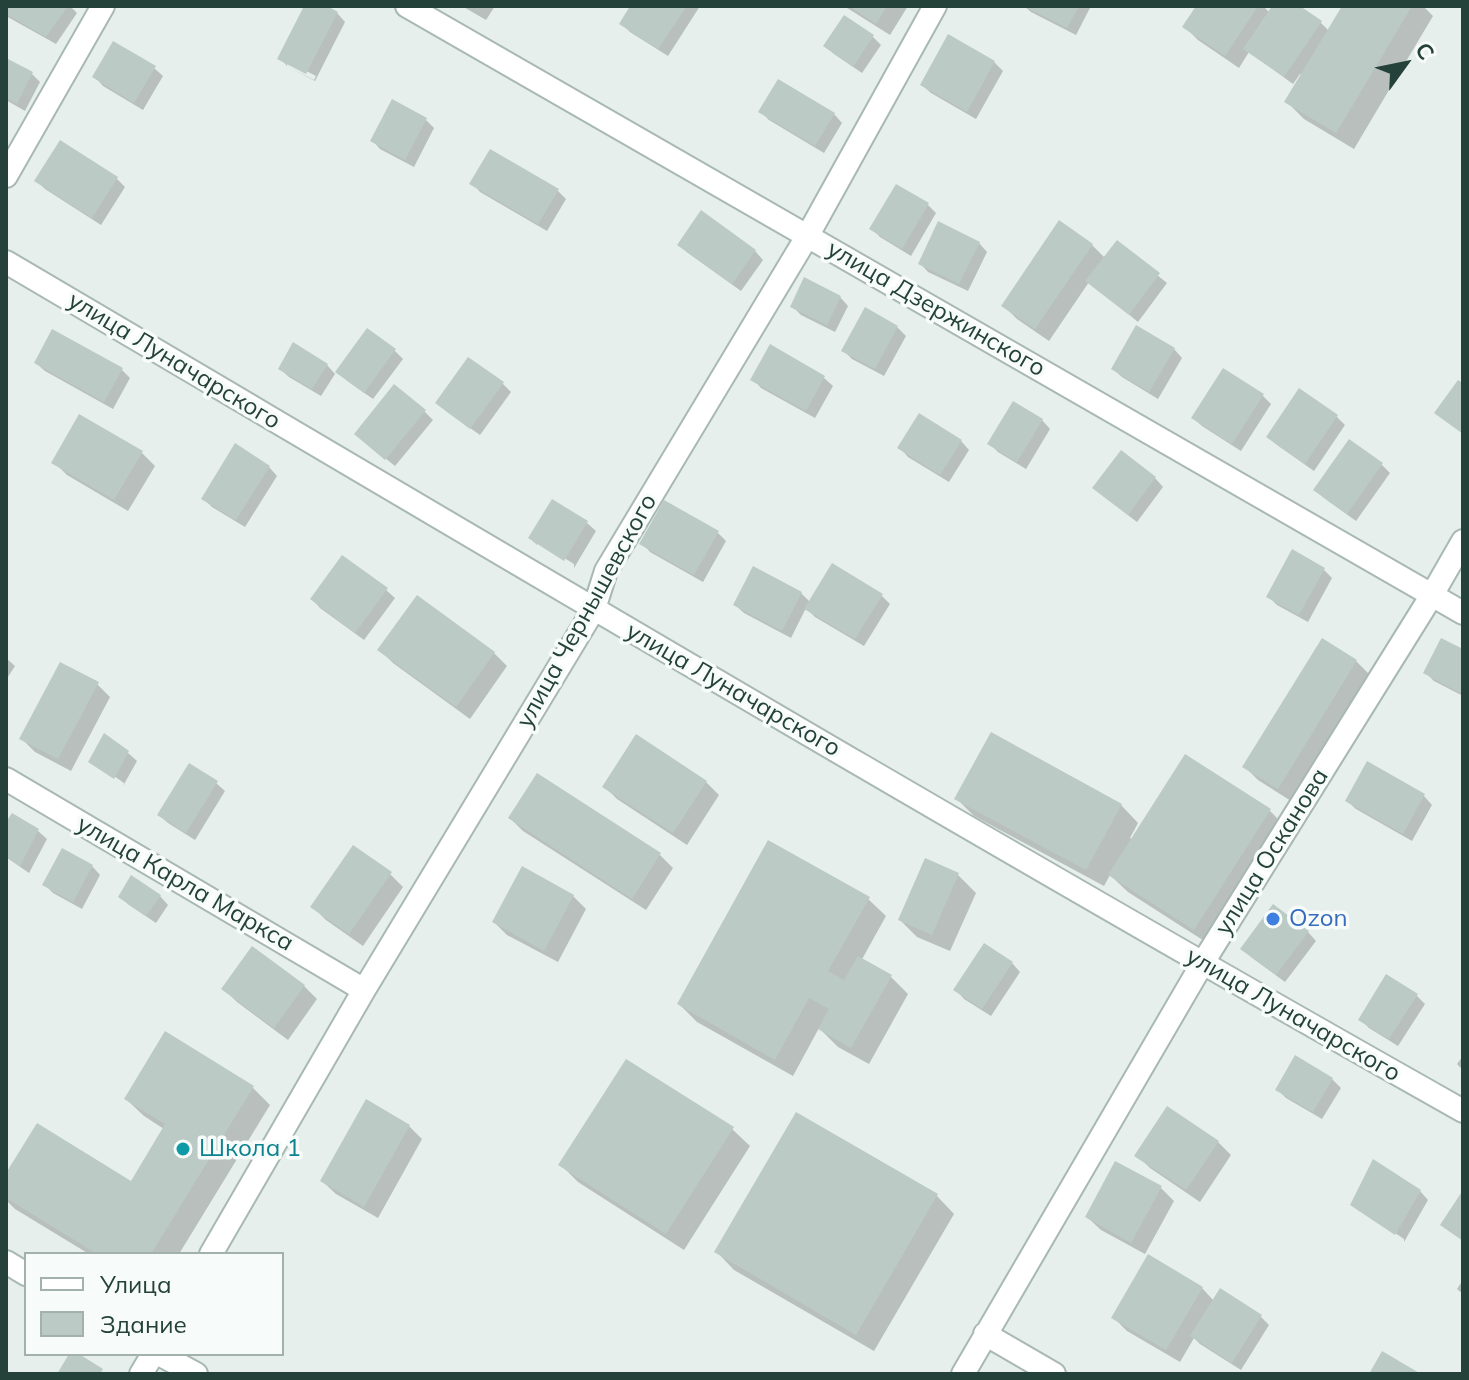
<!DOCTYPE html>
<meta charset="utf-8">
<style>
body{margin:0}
#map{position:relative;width:1469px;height:1380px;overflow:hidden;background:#e6efeb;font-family:Mulish,sans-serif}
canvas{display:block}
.frame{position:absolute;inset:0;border:8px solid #24423a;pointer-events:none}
.legend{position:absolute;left:24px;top:1252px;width:260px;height:104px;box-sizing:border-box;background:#f7fbf9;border:2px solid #a3b1ad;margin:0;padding:10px 14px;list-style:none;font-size:24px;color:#24423a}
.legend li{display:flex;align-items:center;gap:16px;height:40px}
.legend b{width:40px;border:2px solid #a3b1ad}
.north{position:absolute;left:1365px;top:24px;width:80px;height:80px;-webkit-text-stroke:6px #f7fbf9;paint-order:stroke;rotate:57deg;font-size:22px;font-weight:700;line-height:32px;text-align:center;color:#24423a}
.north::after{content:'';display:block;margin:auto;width:28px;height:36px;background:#24423a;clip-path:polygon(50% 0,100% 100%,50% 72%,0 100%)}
</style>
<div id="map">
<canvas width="1469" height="1380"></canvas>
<div class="frame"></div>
<ul class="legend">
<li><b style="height:10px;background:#fff"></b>Улица</li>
<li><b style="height:22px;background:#bbcac4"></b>Здание</li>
</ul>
<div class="north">С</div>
</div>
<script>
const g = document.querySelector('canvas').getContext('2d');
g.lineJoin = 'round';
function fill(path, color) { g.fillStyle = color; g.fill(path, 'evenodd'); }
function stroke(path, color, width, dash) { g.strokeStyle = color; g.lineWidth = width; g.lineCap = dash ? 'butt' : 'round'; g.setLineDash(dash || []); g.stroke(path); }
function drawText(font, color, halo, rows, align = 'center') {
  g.font = font + ' Mulish,sans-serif'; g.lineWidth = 7; g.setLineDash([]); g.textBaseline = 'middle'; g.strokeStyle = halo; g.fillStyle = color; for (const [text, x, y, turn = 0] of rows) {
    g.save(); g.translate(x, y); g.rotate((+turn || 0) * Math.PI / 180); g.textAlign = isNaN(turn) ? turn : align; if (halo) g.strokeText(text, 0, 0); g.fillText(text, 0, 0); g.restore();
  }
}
fill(new Path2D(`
 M6 6H70L77 13 56 44 6 16Z
 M306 6H323L337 13 345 22 315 81 287 66 314 80 316 76 287 61V66L280 58Z
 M462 6H495L486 20Z
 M633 6H700L668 56 630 32 621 23Z
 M844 6H908L890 35Z
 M1024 6H1091L1076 35 1031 12Z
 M1199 6H1263L1270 13 1275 6H1296L1321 23 1329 31 1345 6H1423L1433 16 1354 149 1304 119 1287 102 1303 76 1300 74 1293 84 1249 52 1239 68 1198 40 1185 27Z
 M873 37 881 45 862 73 834 54 825 45Z
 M6 60 32 74 40 82 25 111 6 100Z
 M994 62 1003 71 976 119 931 93 922 85Z
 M154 68 163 76 143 110 103 86 95 77Z
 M761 112 834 114 842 123 824 153 769 120Z
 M426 120 434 128 414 167 380 149 372 140Z
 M117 179 125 187 101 225 45 189 37 181Z
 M472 183 557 190 566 199 547 231 480 192Z
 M928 205 936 213 911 256 880 237 872 229Z
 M979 243 987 252 968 291 928 272 920 263Z
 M1117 243 1167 283 1138 322 1089 282 1049 341 1017 319 1004 306 1092 245 1105 258Z
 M679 245 755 251 763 260 741 291 688 253Z
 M840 297 848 306 835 332 801 315 792 306Z
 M897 327 906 336 884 376 852 359 844 351Z
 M1174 349 1182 358 1158 399 1122 377 1113 369Z
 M394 350 403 359 373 399 346 380Z
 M36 363 122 370 130 378 113 409 45 371Z
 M327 365 335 374 321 396 289 377 280 369Z
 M824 378 833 386 815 418 761 388 753 379Z
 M502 383 511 392 480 435 446 411 437 403Z
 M1263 396 1271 404 1241 451 1202 426 1193 418Z
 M424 411 433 420 395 466 365 442Z
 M1336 416 1345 425 1314 471 1277 445 1268 437Z
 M1042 420 1050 429 1026 469 998 452 990 444Z
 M961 441 969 450 949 482 908 457 900 448Z
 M142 453 155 466 128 511 67 475 54 462Z
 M1382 465 1390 473 1356 521 1324 498 1315 489Z
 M269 467 277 476 245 527 212 507 203 498Z
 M1155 478 1163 487 1137 522 1103 496Z
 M553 501 587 523 596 531 574 568V564L537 541V545L530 538Z
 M718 533 726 541 703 582 650 552 642 543Z
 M1324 570 1332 578 1308 622 1277 605 1268 596Z
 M386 590 395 598 364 640 320 608 312 599Z
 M801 593 810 602 882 596 890 604 864 646 815 617 806 608 791 638 744 613 735 605Z
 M418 598 494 653 507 666 470 719 393 663 380 650Z
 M1463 651V696L1434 681 1425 672Z
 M6 658 15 666 6 680Z
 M1356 661 1369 674 1291 801 1258 780 1245 767Z
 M97 684 110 697 71 771 35 752 22 739Z
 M105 736 128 753 137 761 123 786 124 783 98 765Z
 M1368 764 1424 796 1432 805 1412 841 1356 809 1347 801Z
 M706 782 719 795 687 845 617 799 604 786Z
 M216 783 225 791 195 840 168 823 159 815Z
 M957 799 1121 805 1138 823 1130 838 1133 840 1270 811 1287 828 1212 946 1128 892 1110 875 1104 886 974 816Z
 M12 816 38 831 47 839 29 873 6 857V826Z
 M510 818 660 855 673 868 646 910 523 831Z
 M926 861 958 875 976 893 950 951 917 937 900 920Z
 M92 866 100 875 82 909 53 893 45 885Z
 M390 874 403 887 363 946 326 920 313 907Z
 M160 896 168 905 156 923 129 905 120 897Z
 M573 896 586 909 558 962 507 935 494 922Z
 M868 899 886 916 861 961 891 977 908 994 869 1064 838 1047 819 1028 793 1076 697 1022 679 1004Z
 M1308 932 1316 941 1285 982 1251 957Z
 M253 949 304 986 317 999 288 1040 237 1002 224 989Z
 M1012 963 1020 972 991 1016 964 999 956 990Z
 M1416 995 1425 1004 1398 1046 1369 1028 1360 1019Z
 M1463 1056V1070L1457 1064Z
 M1332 1079 1341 1088 1322 1119 1286 1098 1277 1089Z
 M253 1088 270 1105 179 1254H89L15 1209 6 1200V1177L131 1184 164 1129 144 1116 126 1099Z
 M409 1126 422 1139 378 1218 336 1194 322 1181Z
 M732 1129 750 1146 684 1250 578 1182 561 1165Z
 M1218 1142 1231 1155 1200 1202 1150 1168 1137 1155Z
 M1161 1188 1174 1201 1145 1254 1101 1230 1087 1217Z
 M1420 1191 1428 1200 1404 1242V1239L1359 1209V1211L1352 1205Z
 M937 1196 954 1214 874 1351 734 1270 717 1252Z
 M1463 1280V1294L1457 1289Z
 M1202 1288 1214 1301 1220 1291 1261 1317 1269 1325 1241 1370 1200 1344 1194 1338 1180 1362 1127 1331 1114 1318Z`), '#0003');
fill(new Path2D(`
 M6 6H68L46 37 6 14Z
 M304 6H327L338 12 306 74 277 59Z
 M630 6H687L658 49 619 24Z
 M849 6H887L876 24Z
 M1023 6H1079L1067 28Z
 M1196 6H1258L1225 56 1182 27Z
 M1272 6H1300L1322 21 1284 77 1243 49Z
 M1342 6H1412L1336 133 1284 102Z
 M844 15 874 35 853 67 823 46Z
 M948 34 995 61 967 112 920 85Z
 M113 41 156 66 134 103 92 77Z
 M6 58 33 72 17 104 6 98Z
 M778 79 835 113 815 146 758 112Z
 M392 99 427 118 405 160 370 141Z
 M60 140 118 177 92 218 34 181Z
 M490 149 559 189 538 224 469 184Z
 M896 184 929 203 902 249 869 229Z
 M701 210 756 250 732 284 677 245Z
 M1059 220 1093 244 1035 329 1001 306Z
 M938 221 980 242 959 284 918 264Z
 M1117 240 1160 273 1129 315 1085 281Z
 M804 277 841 296 827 325 790 307Z
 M865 307 898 326 875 369 841 351Z
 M1136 325 1175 348 1149 392 1111 369Z
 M367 328 396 349 364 393 335 372Z
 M52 329 123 368 104 402 34 363Z
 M293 342 328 364 312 389 278 369Z
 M770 344 825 376 806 411 750 380Z
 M468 357 504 382 470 429 435 403Z
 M1223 368 1264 394 1232 444 1191 418Z
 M1458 380 1463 383V434L1434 413Z
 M394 384 426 410 385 460 354 434Z
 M1299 388 1338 415 1305 464 1266 437Z
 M1013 401 1043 419 1017 462 987 444Z
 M919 413 962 440 940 475 897 448Z
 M79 414 143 451 114 500 51 463Z
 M1349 439 1383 463 1347 514 1313 490Z
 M235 443 270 466 236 520 201 499Z
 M1121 450 1156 477 1128 515 1092 488Z
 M552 499 588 521 564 561 528 538Z
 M664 500 719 531 694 575 639 544Z
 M1292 549 1325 568 1299 615 1266 597Z
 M342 555 388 588 355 633 310 599Z
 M832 563 883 594 855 639 804 609Z
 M753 566 802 592 782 631 733 605Z
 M417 595 495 652 456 707 377 650Z
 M1322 638 1357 660 1278 789 1242 767Z
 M1441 638 1463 649V688L1460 693 1423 673Z
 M60 662 99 682 58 759 19 739Z
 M991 732 1122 804 1086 870 954 799Z
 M104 733 129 751 114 779 88 762Z
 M636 734 707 781 673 833 602 787Z
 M1185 754 1271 809 1194 930 1108 875Z
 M1367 761 1425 794 1403 834 1345 801Z
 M189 763 218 781 186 833 157 815Z
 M537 773 661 853 632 899 508 818Z
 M12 813 39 829 20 866 6 856V822Z
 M768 840 870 897 828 971 844 980 858 956 892 975 851 1048 818 1029 829 1009 809 998 775 1060 677 1004Z
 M353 845 392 872 349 934 310 907Z
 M62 848 93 865 73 902 42 885Z
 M925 858 959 873 932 935 898 920Z
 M522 866 574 895 544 951 492 922Z
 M131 875 161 895 146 916 118 897Z
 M1273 904 1309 931 1276 975 1240 949Z
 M984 943 1013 962 982 1009 953 990Z
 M252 946 305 985 274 1028 221 989Z
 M1386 974 1418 994 1389 1039 1358 1020Z
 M165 1031 254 1086 151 1254H97L6 1198V1173L37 1123 131 1181 165 1124 124 1099Z
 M1295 1055 1333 1078 1313 1112 1275 1090Z
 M626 1059 734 1127 666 1234 558 1165Z
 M366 1099 410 1125 364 1207 320 1181Z
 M1167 1106 1219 1141 1186 1190 1134 1156Z
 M796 1112 938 1194 856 1335 714 1252Z
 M1373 1159 1421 1190 1395 1235 1350 1205Z
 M1115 1161 1162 1186 1131 1243 1085 1217Z
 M1463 1190V1241L1440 1225Z
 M1148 1254 1203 1287 1166 1350 1111 1318Z
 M1220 1288 1262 1315 1232 1363 1190 1336Z
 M1382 1351 1421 1374H1369Z
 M69 1354H79L103 1369 100 1374H57Z`), '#bbcac4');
const minor = new Path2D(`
 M407 6 1463 613
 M6 176 103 6
 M6 262C490 547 973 835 1463 1111
 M6 779 364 990
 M211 1254 364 990 594 609 606 571 808 235 935 6
 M6 1262 26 1274
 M985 1334 1054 1374
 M159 1354 196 1374
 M141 1374 153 1354
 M963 1374 1202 964 1432 595 1463 541`);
stroke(minor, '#a8b8b2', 26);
stroke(minor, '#fff', 22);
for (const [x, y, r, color] of [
 [1273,919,8,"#3f7fe0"],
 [183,1149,8,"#0f9aa8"]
]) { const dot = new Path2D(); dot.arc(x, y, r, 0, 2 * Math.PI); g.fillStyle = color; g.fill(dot); stroke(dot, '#f7fbf9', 3); }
drawText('24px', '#24423a', '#f7fbf9', [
 ["улица Дзержинского",936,309,30],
 ["улица Луначарского",174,361,31],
 ["улица Чернышевского",587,611,-61],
 ["улица Луначарского",733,690,30],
 ["улица Осканова",1272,852,-58],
 ["улица Карла Маркса",185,884,30],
 ["улица Луначарского",1293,1015,30]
]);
drawText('24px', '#366cbe', '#f7fbf9', [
 ["Ozon",1289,919]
], 'left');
drawText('24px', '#0d838f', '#f7fbf9', [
 ["Школа 1",199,1149]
], 'left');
</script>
